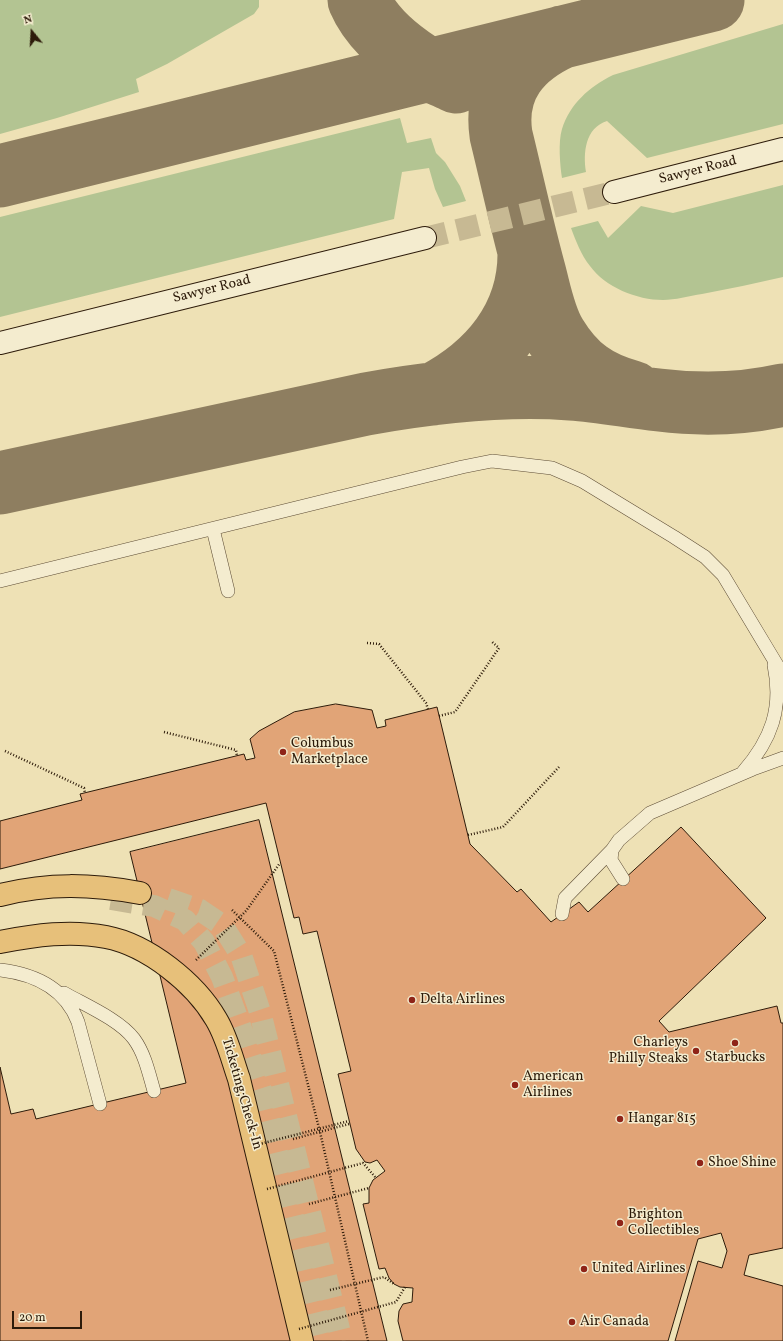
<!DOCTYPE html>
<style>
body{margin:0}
#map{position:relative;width:783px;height:1341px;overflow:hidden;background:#eee1b5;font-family:Vollkorn,serif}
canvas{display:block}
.north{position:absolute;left:12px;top:12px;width:40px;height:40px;-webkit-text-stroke:3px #f4eccf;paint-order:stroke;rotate:342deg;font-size:11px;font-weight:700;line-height:16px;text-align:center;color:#2d1b0a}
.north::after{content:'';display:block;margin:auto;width:14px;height:18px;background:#2d1b0a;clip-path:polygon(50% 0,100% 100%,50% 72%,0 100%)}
.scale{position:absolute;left:12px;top:1311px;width:70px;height:18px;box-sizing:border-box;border:2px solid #2d1b0a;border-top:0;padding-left:5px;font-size:12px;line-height:14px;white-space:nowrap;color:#2d1b0a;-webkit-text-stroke:3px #f4eccf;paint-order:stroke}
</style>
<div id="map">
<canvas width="783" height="1341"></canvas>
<div class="north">N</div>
<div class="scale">20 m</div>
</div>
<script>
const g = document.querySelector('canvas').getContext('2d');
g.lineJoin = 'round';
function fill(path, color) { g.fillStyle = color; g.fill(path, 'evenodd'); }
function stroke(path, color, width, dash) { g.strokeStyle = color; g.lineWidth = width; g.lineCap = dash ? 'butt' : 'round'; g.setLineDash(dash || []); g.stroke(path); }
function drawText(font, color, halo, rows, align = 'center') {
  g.font = font + ' Vollkorn,serif'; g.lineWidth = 3; g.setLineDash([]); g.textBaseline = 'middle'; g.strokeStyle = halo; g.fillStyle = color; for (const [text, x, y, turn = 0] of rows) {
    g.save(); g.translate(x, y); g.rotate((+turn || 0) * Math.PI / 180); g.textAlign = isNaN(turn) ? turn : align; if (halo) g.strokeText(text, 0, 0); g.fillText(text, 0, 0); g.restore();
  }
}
fill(new Path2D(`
 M0 0H259V7L254 14 167 64 136 79 139 92 57 118 0 134Z
 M783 24V124L647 158 607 121C585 128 583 153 586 172L562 178C560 165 558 142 562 129 570 104 589 87 613 75Z
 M400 118 407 143 431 138 436 153 445 162 460 186 466 201 443 207 435 189 429 168 402 172 394 219 0 317V217Z
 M783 185V277C756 283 729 289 702 294 689 296 675 300 663 300 637 300 605 287 590 266 581 255 576 241 571 228L598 221 608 238 641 206 673 213Z`), '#b3c492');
stroke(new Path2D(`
 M359 0C372 30 400 52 428 69 437 74 447 77 456 82
 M562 37C520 56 494 87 501 135 512 180 522 226 534 270 540 292 544 317 556 336 575 367 597 383 632 392
 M0 176 713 0
 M434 394C489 365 529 318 529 254
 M0 483 366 404C433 392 503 384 571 389 601 391 630 397 659 400 699 405 743 404 783 395`), '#8e7e60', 63);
const building = new Path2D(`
 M336 704 372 710 377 728 386 726 385 720 437 707 470 844 517 892 521 889 551 922 579 902 588 912 681 827 766 918 659 1021 669 1032 777 1006 781 1023H783V1248L749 1255 744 1275 783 1286V1341H675L698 1261 722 1268 727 1251 721 1233 698 1239 668 1341H403L398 1321 399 1311 403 1304 412 1302 413 1288 400 1287 394 1284 389 1278 385 1268 379 1269 363 1204 369 1203V1188L373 1180 385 1171 377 1160 370 1163 365 1162 356 1149 338 1074 351 1071 317 931 303 934 299 917 294 918 266 803 0 869V821L82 800 80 794 244 754 246 760 255 758 250 739 259 731 294 712Z
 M259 820 387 1341H0V1067L11 1114 33 1109 36 1119 186 1083 130 852Z`);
fill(building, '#e1a477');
stroke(building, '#2d1b0a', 1);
stroke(new Path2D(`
 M425 238 614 192`), '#c7b993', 22, [22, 11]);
stroke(new Path2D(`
 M111 899 154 906 185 920 204 942 222 977 243 1034 264 1100 323 1341
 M168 899 200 910 222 925 241 955 260 1012 342 1341`), '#c7b993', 22, [22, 11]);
const lane = new Path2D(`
 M213 529 228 591
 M0 581 462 467 492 461 552 468 582 481 674 537 705 557 723 575 783 675
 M743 772C771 740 783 709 774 665
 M623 879 611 860 612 850 619 840 650 813 753 769 783 758
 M562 914 565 898 612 850
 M0 970C34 974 65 988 78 1022L100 1104
 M64 993C85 1005 120 1020 134 1039 145 1054 149 1074 154 1091`);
const secondary = new Path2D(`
 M614 192 783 149
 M0 343 425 238`);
const primary = new Path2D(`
 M0 895C49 883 90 884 140 893
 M0 942C35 935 71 930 106 937 148 945 195 983 216 1019 227 1037 232 1059 239 1079L302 1341`);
stroke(lane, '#5d4c35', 14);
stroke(secondary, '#2d1b0a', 24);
stroke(primary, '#2d1b0a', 24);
stroke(new Path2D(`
 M367 643 379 644 426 703 428 709
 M439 716 455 712 499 648 491 641
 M164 732 236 750 237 756
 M5 751 84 788 85 793
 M468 835 503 827 559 767
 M232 910 274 951 320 1132 368 1341
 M196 960 246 911 280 863
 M293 1139 349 1124
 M309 1204 369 1188
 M330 1290 384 1277 394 1284`), '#2d1b0a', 2.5, [1, 2]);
stroke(lane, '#f4eccf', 13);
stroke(secondary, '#f4eccf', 22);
stroke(primary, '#e7c07a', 22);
stroke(new Path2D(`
 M256 1145 349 1121
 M267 1189 363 1163 376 1178
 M299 1329 396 1302 405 1287`), '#2d1b0a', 2.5, [1, 2]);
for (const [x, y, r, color] of [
 [283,752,4,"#8f2418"],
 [412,1000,4,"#8f2418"],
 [735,1043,4,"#8f2418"],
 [696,1051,4,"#8f2418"],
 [515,1085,4,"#8f2418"],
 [620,1119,4,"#8f2418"],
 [700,1163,4,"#8f2418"],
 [620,1223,4,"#8f2418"],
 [584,1269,4,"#8f2418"],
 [572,1322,4,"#8f2418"]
]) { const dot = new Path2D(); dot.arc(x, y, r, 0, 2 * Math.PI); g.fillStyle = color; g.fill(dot); stroke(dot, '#f4eccf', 1.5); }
drawText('14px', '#2d1b0a', '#f4eccf', [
 ["Sawyer Road",698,171,-14],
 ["Sawyer Road",212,290,-14],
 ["Ticketing;Check-In",241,1094,74]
]);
drawText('14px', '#2d1b0a', '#f4eccf', [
 ["Columbus",291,744],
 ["Marketplace",291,760],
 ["Delta Airlines",420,1000],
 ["Charleys",688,1043,"right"],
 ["Philly Steaks",688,1059,"right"],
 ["Starbucks",735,1058,"center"],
 ["American",523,1077],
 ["Airlines",523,1093],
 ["Hangar 815",628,1119],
 ["Shoe Shine",708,1163],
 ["Brighton",628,1215],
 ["Collectibles",628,1231],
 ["United Airlines",592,1269],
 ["Air Canada",580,1322]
], 'left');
</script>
